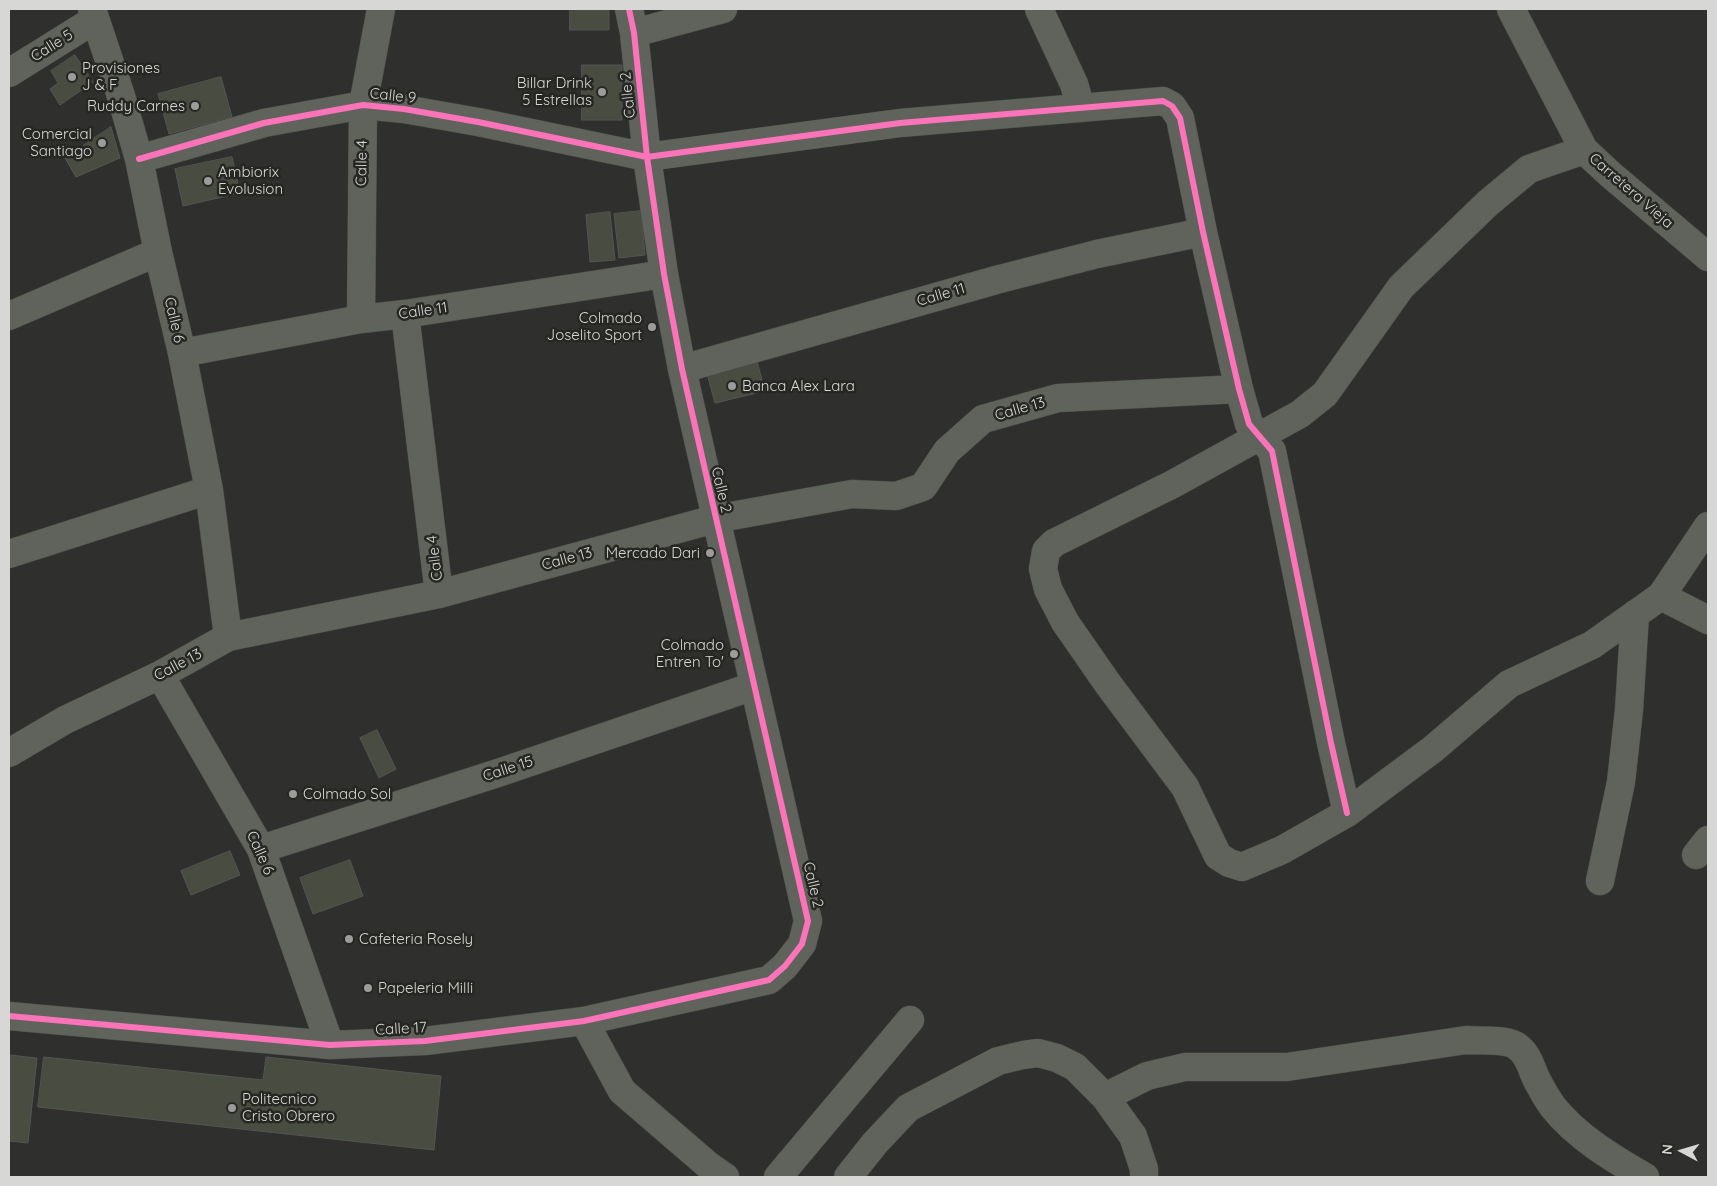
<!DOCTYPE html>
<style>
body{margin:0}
#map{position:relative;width:1717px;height:1186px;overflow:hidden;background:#2f302e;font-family:Quicksand,sans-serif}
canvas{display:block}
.frame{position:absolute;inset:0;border:10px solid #d7d8d5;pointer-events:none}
.north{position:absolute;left:1657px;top:1126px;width:50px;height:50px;-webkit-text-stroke:4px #262723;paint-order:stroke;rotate:276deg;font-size:14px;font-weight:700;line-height:20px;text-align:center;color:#d7d8d5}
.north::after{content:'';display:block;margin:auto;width:18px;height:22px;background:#d7d8d5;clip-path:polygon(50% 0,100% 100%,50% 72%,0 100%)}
</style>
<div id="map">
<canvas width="1717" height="1186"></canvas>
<div class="frame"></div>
<div class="north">N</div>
</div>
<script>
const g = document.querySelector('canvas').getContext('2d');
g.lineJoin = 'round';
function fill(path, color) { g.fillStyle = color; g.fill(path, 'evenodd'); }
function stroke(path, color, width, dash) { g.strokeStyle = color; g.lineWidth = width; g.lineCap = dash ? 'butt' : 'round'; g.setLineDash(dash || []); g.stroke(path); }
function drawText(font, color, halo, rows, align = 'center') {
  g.font = font + ' Quicksand,sans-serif'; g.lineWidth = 5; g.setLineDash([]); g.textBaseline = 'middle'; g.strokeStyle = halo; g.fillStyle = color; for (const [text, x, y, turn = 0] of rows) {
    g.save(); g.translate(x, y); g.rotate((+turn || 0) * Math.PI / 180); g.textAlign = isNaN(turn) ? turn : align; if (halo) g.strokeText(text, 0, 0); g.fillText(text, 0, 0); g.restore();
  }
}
const building = new Path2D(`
 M570 9H609V30H570Z
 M75 55 93 82 60 105 50 89 58 83 51 71Z
 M582 65H622V120H582Z
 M221 77 232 117 169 134 158 94Z
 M111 127 120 158 76 177 65 158Z
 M232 157 240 193 183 206 175 169Z
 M641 211 645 255 619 258 614 214Z
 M610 212 615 260 590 262 586 215Z
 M756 358 765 391 715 403 706 370Z
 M377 730 396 769 379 778 360 738Z
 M230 851 240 875 191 895 181 871Z
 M350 860 363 896 313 914 300 878Z
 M9 1055 37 1058 28 1143 9 1141Z
 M44 1057 263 1080 266 1057 441 1076 434 1150 38 1107Z`);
fill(building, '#494c40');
stroke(building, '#545553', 1);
const minor = new Path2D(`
 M92 9 121 96 139 159 158 252 182 353 209 490 228 637
 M1039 9 1074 84 1081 108
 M1511 9 1584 150 1611 175 1708 257
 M634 33 723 9
 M9 73 94 20
 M1584 150 1529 169 1488 203 1401 287 1325 394 1300 414 1173 484 1054 543 1046 551 1043 569 1048 589 1065 622 1108 684 1185 787 1218 856 1229 863 1242 867 1282 850 1347 813 1433 749 1509 684 1592 645 1661 596 1708 526
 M139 159 264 123 363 105 404 109 478 122 647 157 900 123 1163 101 1172 106 1180 118 1203 232 1239 389 1249 424 1272 451 1331 743 1347 813
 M405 314 439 594
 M9 316 158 252
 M361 319 363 105 381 9
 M182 353 361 319 405 314 664 274
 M682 369 996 280 1097 254 1203 232
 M9 554 209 490
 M1661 596 1708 620
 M160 675 261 849 330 1045
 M9 753 65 720 160 675 228 637 439 594 715 519 852 494 896 496 923 487 947 451 983 419 1058 398 1239 389
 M261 849 498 773 754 686
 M1696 855 1708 840
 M1600 881 1621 782 1629 710 1635 614
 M9 1016 330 1045 425 1041 584 1021 769 980 785 966 802 944 808 921 682 369 664 274 647 157 634 33 629 9
 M584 1021 622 1091 709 1166 725 1177
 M1105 1097 1147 1076 1185 1067H1287L1466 1040C1479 1041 1504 1039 1515 1045 1530 1054 1531 1071 1539 1084 1543 1092 1548 1100 1553 1107 1577 1137 1612 1158 1645 1177
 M778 1177 910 1020
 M848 1177 875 1143 908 1108 998 1061 1023 1055 1038 1053 1057 1058 1075 1067 1105 1097 1133 1136 1144 1169V1177`);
stroke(minor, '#4a4b49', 29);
stroke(minor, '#60635b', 28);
stroke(new Path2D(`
 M139 159 264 123 363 105 404 109 478 122 647 157 900 123 1163 101 1172 106 1180 118 1203 232 1239 389 1249 424 1272 451 1331 743 1347 813
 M9 1016 330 1045 425 1041 584 1021 769 980 785 966 802 944 808 921 682 369 664 274 647 157 634 33 629 9`), '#fb73b8', 6);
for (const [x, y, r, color] of [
 [72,77,5,"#9c9d9b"],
 [602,92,5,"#9c9d9b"],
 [195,106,5,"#9c9d9b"],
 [102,143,5,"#9c9d9b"],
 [208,181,5,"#9c9d9b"],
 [652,327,5,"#9c9d9b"],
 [732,386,5,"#9c9d9b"],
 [710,553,5,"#9c9d9b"],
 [734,654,5,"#9c9d9b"],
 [293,794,5,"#9c9d9b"],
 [349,939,5,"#9c9d9b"],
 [368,988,5,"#9c9d9b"],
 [232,1108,5,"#9c9d9b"]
]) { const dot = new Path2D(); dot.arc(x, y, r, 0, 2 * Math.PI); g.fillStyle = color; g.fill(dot); stroke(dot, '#262723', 2); }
drawText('15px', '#d7d8d5', '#262723', [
 ["Calle 5",52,46,-32],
 ["Calle 2",628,95,-96],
 ["Calle 9",393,96,6],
 ["Calle 4",362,163,-89],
 ["Carretera Vieja",1631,191,41],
 ["Calle 11",941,295,-16],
 ["Calle 11",423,311,-8],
 ["Calle 6",174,320,77],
 ["Calle 13",1020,409,-16],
 ["Calle 2",721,490,77],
 ["Calle 4",435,558,-97],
 ["Calle 13",567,559,-15],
 ["Calle 13",178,665,-28],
 ["Calle 15",508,769,-18],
 ["Calle 6",260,853,66],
 ["Calle 2",813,885,77],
 ["Calle 17",401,1029,-3]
]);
drawText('15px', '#d7d8d5', '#262723', [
 ["Provisiones",82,68],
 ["J & F",82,85],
 ["Billar Drink",592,83,"right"],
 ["5 Estrellas",592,100,"right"],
 ["Ruddy Carnes",185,106,"right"],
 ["Comercial",92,134,"right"],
 ["Santiago",92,151,"right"],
 ["Ambiorix",218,172],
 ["Evolusion",218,189],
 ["Colmado",642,318,"right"],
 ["Joselito Sport",642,335,"right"],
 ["Banca Alex Lara",742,386],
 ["Mercado Dari",700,553,"right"],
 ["Colmado",724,645,"right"],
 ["Entren To'",724,662,"right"],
 ["Colmado Sol",303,794],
 ["Cafeteria Rosely",359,939],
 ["Papeleria Milli",378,988],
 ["Politecnico",242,1099],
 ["Cristo Obrero",242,1116]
], 'left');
</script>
